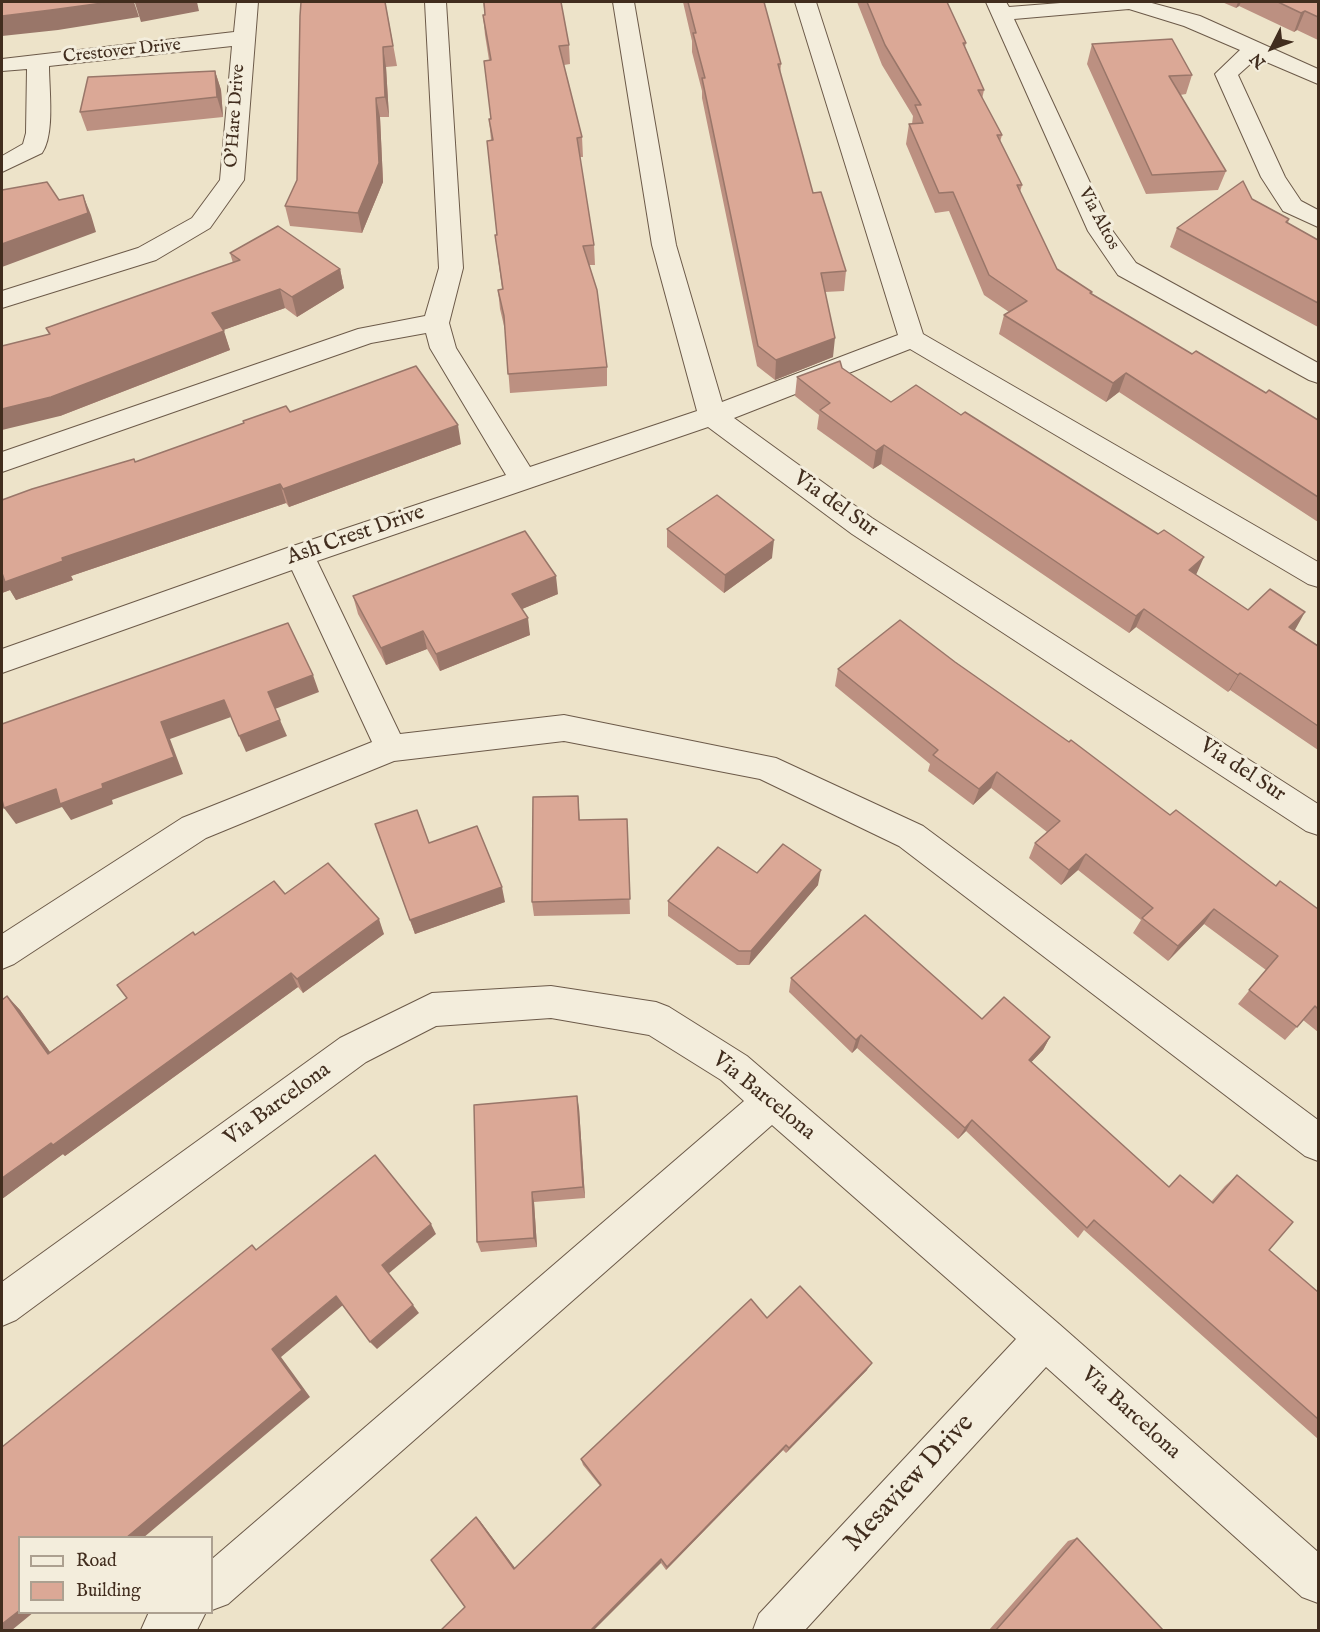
<!DOCTYPE html>
<style>
body{margin:0}
#map{position:relative;width:1320px;height:1632px;overflow:hidden;background:#ede3c9;font-family:"IM FELL English",serif}
canvas{display:block}
.frame{position:absolute;inset:0;border:3px solid #412d1e;pointer-events:none}
.legend{position:absolute;left:18px;top:1536px;width:195px;height:78px;box-sizing:border-box;background:#f3eddc;border:2px solid #aca090;margin:0;padding:8px 10px;list-style:none;font-size:18px;color:#412d1e}
.legend li{display:flex;align-items:center;gap:12px;height:30px}
.legend b{width:30px;border:2px solid #aca090}
.north{position:absolute;left:1242px;top:18px;width:60px;height:60px;-webkit-text-stroke:4px #f3eddc;paint-order:stroke;rotate:228deg;font-size:16px;font-weight:700;line-height:24px;text-align:center;color:#412d1e}
.north::after{content:'';display:block;margin:auto;width:21px;height:27px;background:#412d1e;clip-path:polygon(50% 0,100% 100%,50% 72%,0 100%)}
</style>
<div id="map">
<canvas width="1320" height="1632"></canvas>
<div class="frame"></div>
<ul class="legend">
<li><b style="height:8px;background:#f3eddc"></b>Road</li>
<li><b style="height:16px;background:#dba896"></b>Building</li>
</ul>
<div class="north">N</div>
</div>
<script>
const g = document.querySelector('canvas').getContext('2d');
g.lineJoin = 'round';
function stroke(path, color, width, dash) { g.strokeStyle = color; g.lineWidth = width; g.lineCap = dash ? 'butt' : 'round'; g.setLineDash(dash || []); g.stroke(path); }
function fill(path, color) { g.fillStyle = color; g.fill(path, 'evenodd'); }
function drawText(font, color, halo, rows, align = 'center') {
  g.font = font + ' "IM FELL English",serif'; g.lineWidth = 6; g.setLineDash([]); g.textBaseline = 'middle'; g.strokeStyle = halo; g.fillStyle = color; for (const [text, x, y, turn = 0] of rows) {
    g.save(); g.translate(x, y); g.rotate((+turn || 0) * Math.PI / 180); g.textAlign = isNaN(turn) ? turn : align; if (halo) g.strokeText(text, 0, 0); g.fillText(text, 0, 0); g.restore();
  }
}
const minor = new Path2D(`
 M237 2H258L244 180 210 228 156 260 2 308V291L138 248 192 218 220 180 232 46 49 66C49 90 55 134 42 153L2 172V156L23 144 26 133 27 69 2 71V59L234 32Z
 M425 2H446L463 268 449 323 456 348 530 467 697 411 652 245 613 2H634L676 245 722 402 898 335 795 2H816L923 334 1318 562V587L1308 584 910 349 734 418 872 518 1318 804V835L1306 831 852 534 708 427 317 561 400 734 564 715 776 758 923 826 1318 1120V1161L1305 1156 899 846 760 779 564 741 394 761 313 794 206 838 14 964 2 969V934L182 818 372 742 292 570 2 673V649L290 547 506 475 430 348 426 333 371 343 2 472V452L358 329 425 316 439 268Z
 M986 2H1006L1009 7 1073 2H1148L1200 16 1318 69V84L1257 58 1238 75 1285 177 1301 201 1318 210V227L1283 211 1261 177 1215 74 1240 50 1184 26 1129 9 1014 19 1112 230 1136 263 1318 363V383L1309 380 1118 275 1088 231Z
 M551 986 656 1002 669 1007 747 1056 1059 1324 1318 1552V1603L1302 1597 1046 1367 805 1630H753L759 1614 1016 1339 772 1125 228 1604 212 1610V1559L744 1101 721 1080 649 1035 551 1018 436 1026 366 1062 16 1320 2 1326V1282L340 1038 432 993Z
 M149 1612H206L197 1630H141Z`);
stroke(minor, '#6c5a49', 2);
fill(minor, '#f3eddc');
fill(new Path2D(`
 M483 2H561L569 45 570 64 564 65 582 137 583 157H580L594 245 595 265H589L607 367V386L510 393 505 330 500 309 498 290 502 289 495 235H497L491 140 489 119H491L489 60 485 35 483 15H485Z
 M683 2H764L781 64 780 74 813 193 846 271 844 291 825 292 833 357 775 380 757 366 702 98V91L692 52V41Z
 M857 2H947L966 43 965 47 984 90 982 99 1002 135 1000 142 1022 185 1020 192 1057 269 1091 294 1192 354 1318 420V522L1119 392 1106 402 999 334 1004 315 1009 312 984 295 949 211 935 213 906 144 909 124H912L913 116 882 65Z
 M1222 2H1318V40L1297 30 1294 32 1239 6 1236 8Z
 M386 6 397 66 386 67 389 117H380L383 182 362 233 290 226 285 206Z
 M1092 44 1192 75 1186 94 1180 95 1226 171 1218 190 1146 194 1087 64Z
 M215 71 221 90 223 117 87 131 80 112Z
 M1252 199 1289 219 1288 223 1318 240V327L1170 247 1177 228Z
 M230 253 340 269 344 288 297 317 285 308 223 330 230 350 60 416 49 334 46 328 233 263Z
 M842 368 891 402 1196 575 1248 610 1294 631 1318 646V750L1230 690 1228 692 1136 627 1129 633 881 464 873 469 817 429 819 415 795 396 797 377Z
 M290 412 461 444 289 507 286 503 71 576 73 580 16 600 10 590 2 593V500L135 462 244 423 243 421Z
 M667 529 772 558 724 593 667 547Z
 M558 594 522 609 530 635 440 671 427 649 386 665 358 614 353 596Z
 M955 662 1170 815 1276 886 1318 909V1032L1303 1020 1285 1040 1238 1004 1266 970 1204 924 1168 961 1133 933 1141 920 1078 870 1061 885 1029 858 1035 843 1047 832 991 788 973 805 928 771 930 764 835 686 838 669Z
 M578 796 580 820 627 819 630 914 534 916 532 902Z
 M375 824 429 843 505 902 415 934Z
 M757 873 818 885 749 965H737L668 916V901Z
 M285 894 384 934 303 993 298 987 65 1156 63 1154 2 1199V1000L7 996 20 1010 50 1052 127 998 195 935Z
 M791 978 982 1019 1050 1037 1043 1050 1031 1062 1169 1187 1180 1175 1211 1202 1225 1186 1237 1175 1269 1250 1318 1292V1439L1084 1230 1078 1238 966 1131 958 1139 857 1048 852 1053 789 992Z
 M579 1108 585 1198 534 1202 537 1247 481 1252 477 1242Z
 M767 1318 867 1370 786 1453 783 1450 666 1570 661 1563 465 1607 480 1521 515 1568 600 1486 583 1465 581 1459Z
 M1077 1538 1163 1630H989L1068 1541Z`), '#bc9081');
fill(new Path2D(`
 M110 2H134L139 17 58 30 2 36V16Z
 M141 2H197L199 11 141 22 135 3Z
 M1238 2H1241L1239 6 1236 8Z
 M1305 11 1297 30 1294 32 1301 13Z
 M383 47 386 67 389 117 385 97Z
 M215 71 221 90 223 117 217 97Z
 M376 98 380 117 383 182 362 233 358 213Z
 M83 195 91 215 96 232 2 267V244Z
 M340 269 344 288 297 317 292 297Z
 M280 289 285 308 218 332 212 313Z
 M224 331 230 350 60 416 2 430V409Z
 M835 338 833 357 775 380 776 360Z
 M1126 373 1119 392 1106 402 1113 383Z
 M458 425 461 444 289 507 283 489Z
 M884 445 881 464 873 469 876 451Z
 M280 484 286 503 71 576 73 580 16 600 10 590 2 593V573L62 558Z
 M774 540 772 558 724 593 725 575Z
 M1204 557 1196 575 1189 570Z
 M556 576 558 594 515 612 512 594Z
 M1144 609 1136 627 1129 633 1136 616Z
 M1305 612 1295 630 1279 645 1289 627Z
 M528 618 530 635 440 671 436 654Z
 M423 631 427 649 386 665 381 648Z
 M1240 673 1230 690 1228 692 1238 675Z
 M313 675 319 692 275 709 268 692Z
 M224 700 231 717 170 739 183 774 112 800 113 804 71 820 62 807 16 824 4 808 56 789 161 722Z
 M280 720 287 736 246 752 239 736Z
 M997 772 991 788 973 805 979 789Z
 M1086 854 1078 870 1061 885 1069 870Z
 M821 870 818 885 749 965 751 951Z
 M502 887 505 902 415 934 410 920Z
 M1214 909 1204 924 1168 961 1178 946Z
 M379 919 384 934 303 993 297 979Z
 M291 973 298 987 65 1156 63 1154 2 1199V1178Z
 M7 996 20 1010 60 1066 48 1054Z
 M861 1035 857 1048 852 1053 856 1040Z
 M1050 1037 1043 1050 1021 1073 1029 1060Z
 M577 1096 579 1108 585 1198 583 1187Z
 M972 1120 966 1131 958 1139 965 1128Z
 M532 1192 534 1202 537 1247 534 1238Z
 M431 1224 436 1234 388 1274 382 1265Z
 M336 1296 343 1305 281 1357 310 1397 143 1538H126L272 1349Z
 M413 1305 419 1313 377 1349 370 1342Z
 M872 1363 867 1370 786 1453 789 1448Z
 M786 1445 783 1450 666 1570 667 1567Z
 M476 1517 480 1521 518 1572 514 1569Z
 M661 1559V1563L594 1630H591Z
 M20 1610V1612H34L12 1630H2V1624Z`), '#997669');
const building = new Path2D(`
 M2 2H110L51 10 2 16Z
 M301 2H385L393 46 383 47 385 97 376 98 379 163 358 213 285 206 297 180 300 16Z
 M484 2H561L569 45 559 46 582 137 577 138 594 245 583 246 597 290 607 367 508 374 504 316 498 290 503 289 495 235H497L487 141 493 140 489 119H491L484 61 491 60 483 15H485Z
 M688 2H764L781 64H778L813 193 821 192 846 271 821 273 835 338 776 360 758 346 702 78H705L693 33H696Z
 M867 2H947L966 43H963L984 90H978L1002 135H997L1022 185H1017L1057 269 1092 292 1090 293 1192 354 1196 351 1266 393 1269 390 1318 420V497L1126 373 1113 383 1004 315 1027 301 989 275 953 192 939 193 909 124 923 123 915 105H921L885 45Z
 M1278 2H1318V17L1305 11 1301 13Z
 M1172 39 1192 75 1169 76 1226 171 1152 175 1092 44Z
 M215 71 217 97 80 112 88 77Z
 M1243 181 1252 199 1289 219 1286 222 1318 240V303L1177 228Z
 M47 182 59 200 83 195 88 213 2 244V190Z
 M278 226 340 269 292 297 280 289 212 313 224 331 51 397 2 409V346L50 334 46 328 240 260 230 253Z
 M840 361 842 368 891 402 916 385 961 415 965 412 1158 534 1164 530 1204 557 1189 570 1248 610 1270 589 1305 612 1289 627 1318 646V726L1240 673 1238 675 1144 609 1136 616 884 445 876 451 820 410 830 403 797 377Z
 M416 366 458 425 283 489 280 484 62 558 63 561 5 582 2 573V500L32 489 134 459 135 462 244 423 243 421 286 406 290 412Z
 M717 495 774 540 725 575 667 529Z
 M525 531 556 576 512 594 528 618 436 654 423 631 381 648 353 596Z
 M900 620 955 662 1069 742 1071 740 1170 815 1176 810 1276 886 1280 881 1318 909V1009L1315 1006 1297 1027 1249 990 1278 956 1214 909 1178 946 1142 918 1153 908 1086 854 1069 870 1035 843 1060 821 997 772 979 789 933 755 938 750 838 669Z
 M288 623 313 675 268 692 280 720 239 736 224 700 161 722 174 757 102 784 103 788 60 804 56 789 4 808 2 800V724Z
 M578 796 579 820 627 819 630 899 532 902 533 797Z
 M417 810 429 843 477 826 502 887 410 920 375 824Z
 M783 844 821 870 751 951H739L668 901 718 847 757 873Z
 M328 863 379 919 297 979 291 973 53 1145 51 1143 2 1178V1000L7 996 48 1054 127 998 117 985 193 932 195 935 274 881 285 894Z
 M865 915 982 1019 1004 997 1050 1037 1029 1060 1169 1187 1180 1175 1213 1203 1237 1175 1293 1222 1269 1250 1318 1292V1419L1094 1220 1087 1228 972 1120 965 1128 861 1035 856 1040 791 978Z
 M577 1096 583 1187 532 1192 534 1238 477 1242 474 1105Z
 M375 1155 431 1224 382 1265 413 1305 370 1342 336 1296 272 1349 302 1390 126 1538H20V1610L2 1624V1447L252 1245 256 1250Z
 M800 1286 872 1363 789 1448 786 1445 667 1567 661 1559 591 1630H441L465 1607 431 1560 476 1517 514 1569 601 1485 581 1459 751 1299 767 1318Z
 M1077 1538 1163 1630H996Z`);
fill(building, '#dba896');
stroke(building, '#997669', 1.5);
drawText('18px', '#412d1e', '#f3eddc', [
 ["Crestover Drive",122,52,-6],
 ["O'Hare Drive",236,116,-86],
 ["Via Altos",1098,219,62]
]);
drawText('22px', '#412d1e', '#f3eddc', [
 ["Via del Sur",835,505,35],
 ["Ash Crest Drive",356,536,-19],
 ["Via del Sur",1242,771,33],
 ["Via Barcelona",763,1097,39],
 ["Via Barcelona",278,1105,-36],
 ["Via Barcelona",1130,1414,42]
]);
drawText('27px', '#412d1e', '#f3eddc', [
 ["Mesaview Drive",910,1484,-47]
]);
</script>
